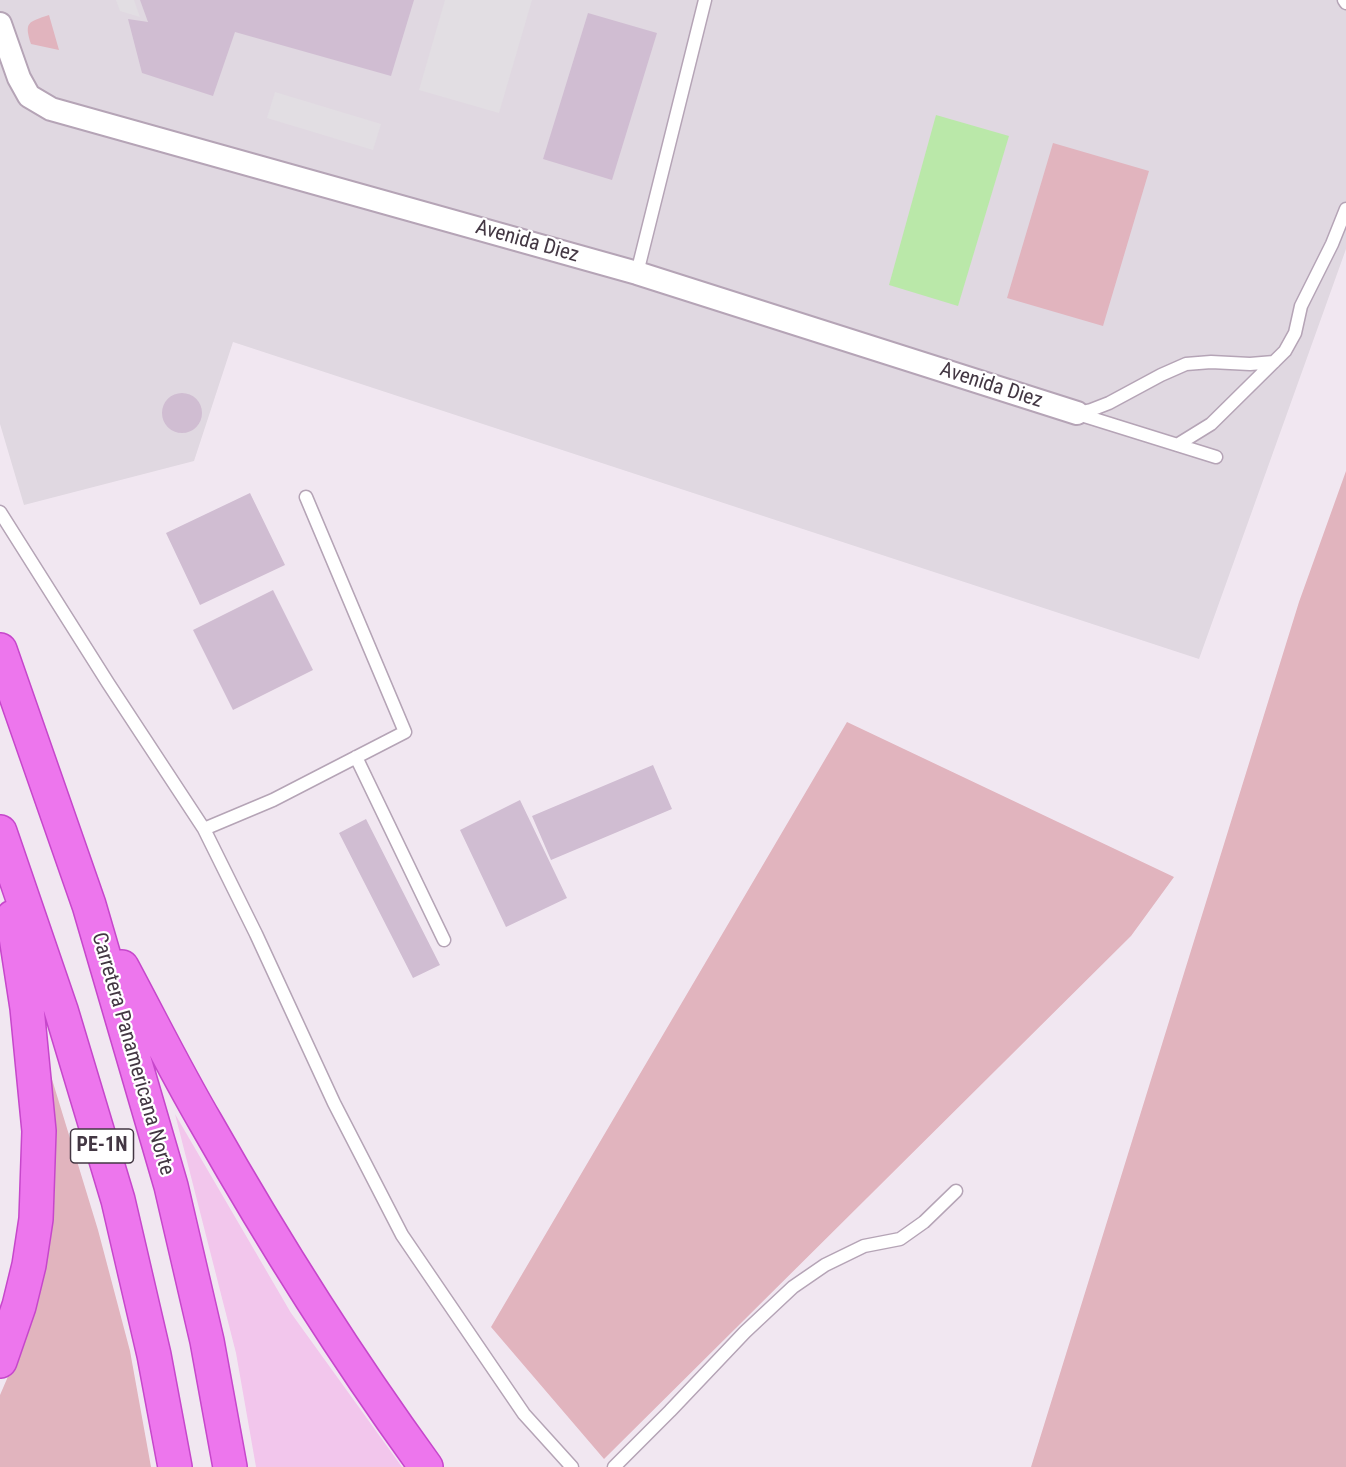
<!DOCTYPE html>
<style>
body{margin:0}
canvas{display:block;background:#f1e7f1}
</style>
<canvas width="1346" height="1467"></canvas>
<script>
const g = document.querySelector('canvas').getContext('2d');
g.lineJoin = 'round';
function fill(path, color) { g.fillStyle = color; g.fill(path, 'evenodd'); }
function stroke(path, color, width, dash) { g.strokeStyle = color; g.lineWidth = width; g.lineCap = dash ? 'butt' : 'round'; g.setLineDash(dash || []); g.stroke(path); }
function drawText(font, color, halo, rows, align = 'center') {
  g.font = font + ' "Roboto Condensed",sans-serif'; g.lineWidth = 4.5; g.setLineDash([]); g.textBaseline = 'middle'; g.strokeStyle = halo; g.fillStyle = color; for (const [text, x, y, turn = 0] of rows) {
    g.save(); g.translate(x, y); g.rotate((+turn || 0) * Math.PI / 180); g.textAlign = isNaN(turn) ? turn : align; if (halo) g.strokeText(text, 0, 0); g.fillText(text, 0, 0); g.restore();
  }
}
fill(new Path2D(`
 M0 0H1346V249L1199 659 233 342 194 461 24 505 0 424Z`), '#e0d8e1');
fill(new Path2D(`
 M49 15 59 50 31 44C24 22 28 22 49 15Z
 M1053 143 1149 171 1103 326 1007 298Z
 M1346 471V1467H1031L1299 602Z
 M847 722 1174 877 1131 936 604 1459 491 1327Z
 M51 1076 98 1230 130 1351 151 1467H0V1395L16 1358 52 1197Z`), '#e1b4be');
fill(new Path2D(`
 M175 1114 291 1313 402 1467H256L236 1353Z`), '#f2c6ec');
fill(new Path2D(`
 M116 0H134L140 17 120 11Z
 M445 0H532L499 113 419 90Z
 M275 92 381 124 373 150 267 118Z`), '#e2dee3');
fill(new Path2D(`
 M936 115 1009 136 958 306 889 285Z`), '#bae8a9');
fill(new Path2D(`
 M140 0H414L391 76 235 32 213 96 142 73 128 19 148 22Z
 M588 13 657 33 612 180 543 159Z
 M162 413a20 20 0 1 1 40 0a20 20 0 1 1-40 0Z
 M250 493 285 565 200 605 166 533Z
 M273 590 313 670 233 710 193 630Z
 M653 765 672 809 551 860 532 816Z
 M520 800 567 898 506 927 460 830Z
 M366 819 440 965 413 978 339 833Z`), '#d0bdd2');
const lane = new Path2D(`
 M1344 0 1346 3
 M637 273 705 0
 M1077 413 1091 410 1109 403 1161 375 1186 364 1211 362 1250 364 1274 362
 M1078 414 1216 457
 M1177 445 1211 424 1285 351 1295 333 1301 306 1332 244 1346 209
 M0 512 108 683 204 829 256 934 334 1103 402 1235 524 1414 572 1467
 M356 757 444 940
 M204 829 273 800 405 732 306 497
 M614 1467 670 1411 745 1332 793 1287 825 1265 864 1246 900 1239 924 1222 956 1191`);
const street = new Path2D(`
 M0 24 19 78 29 96 51 109 637 273 1077 413`);
const highway = new Path2D(`
 M0 650 89 905 171 1186 207 1341 230 1467
 M0 832 61 1010 118 1200 154 1355 175 1467
 M122 967C150 1019 176 1072 206 1123 273 1241 346 1357 426 1467
 M0 1361 19 1306 29 1265 36 1219 39 1131 27 1008 13 917`);
stroke(lane, '#b5a4b6', 15);
stroke(street, '#b5a4b6', 26);
stroke(highway, '#c647cb', 36);
stroke(lane, '#fff', 12);
stroke(street, '#fff', 22);
stroke(highway, '#ed76ed', 33);
for (const [x, y, w] of [
 [102,1146,63]
]) { const box = new Path2D(); box.roundRect(x - w / 2, y - 17, w, 34, 4.5); g.fillStyle = '#fff'; g.fill(box); stroke(box, '#433743', 1.5); }
drawText('bold 20px', '#433743', null, [
 ["PE-1N",102,1146]
]);
drawText('21px', '#433743', '#fff', [
 ["Avenida Diez",527,242,16],
 ["Avenida Diez",991,386,18],
 ["Carretera Panamericana Norte",132,1054,74]
]);
</script>
